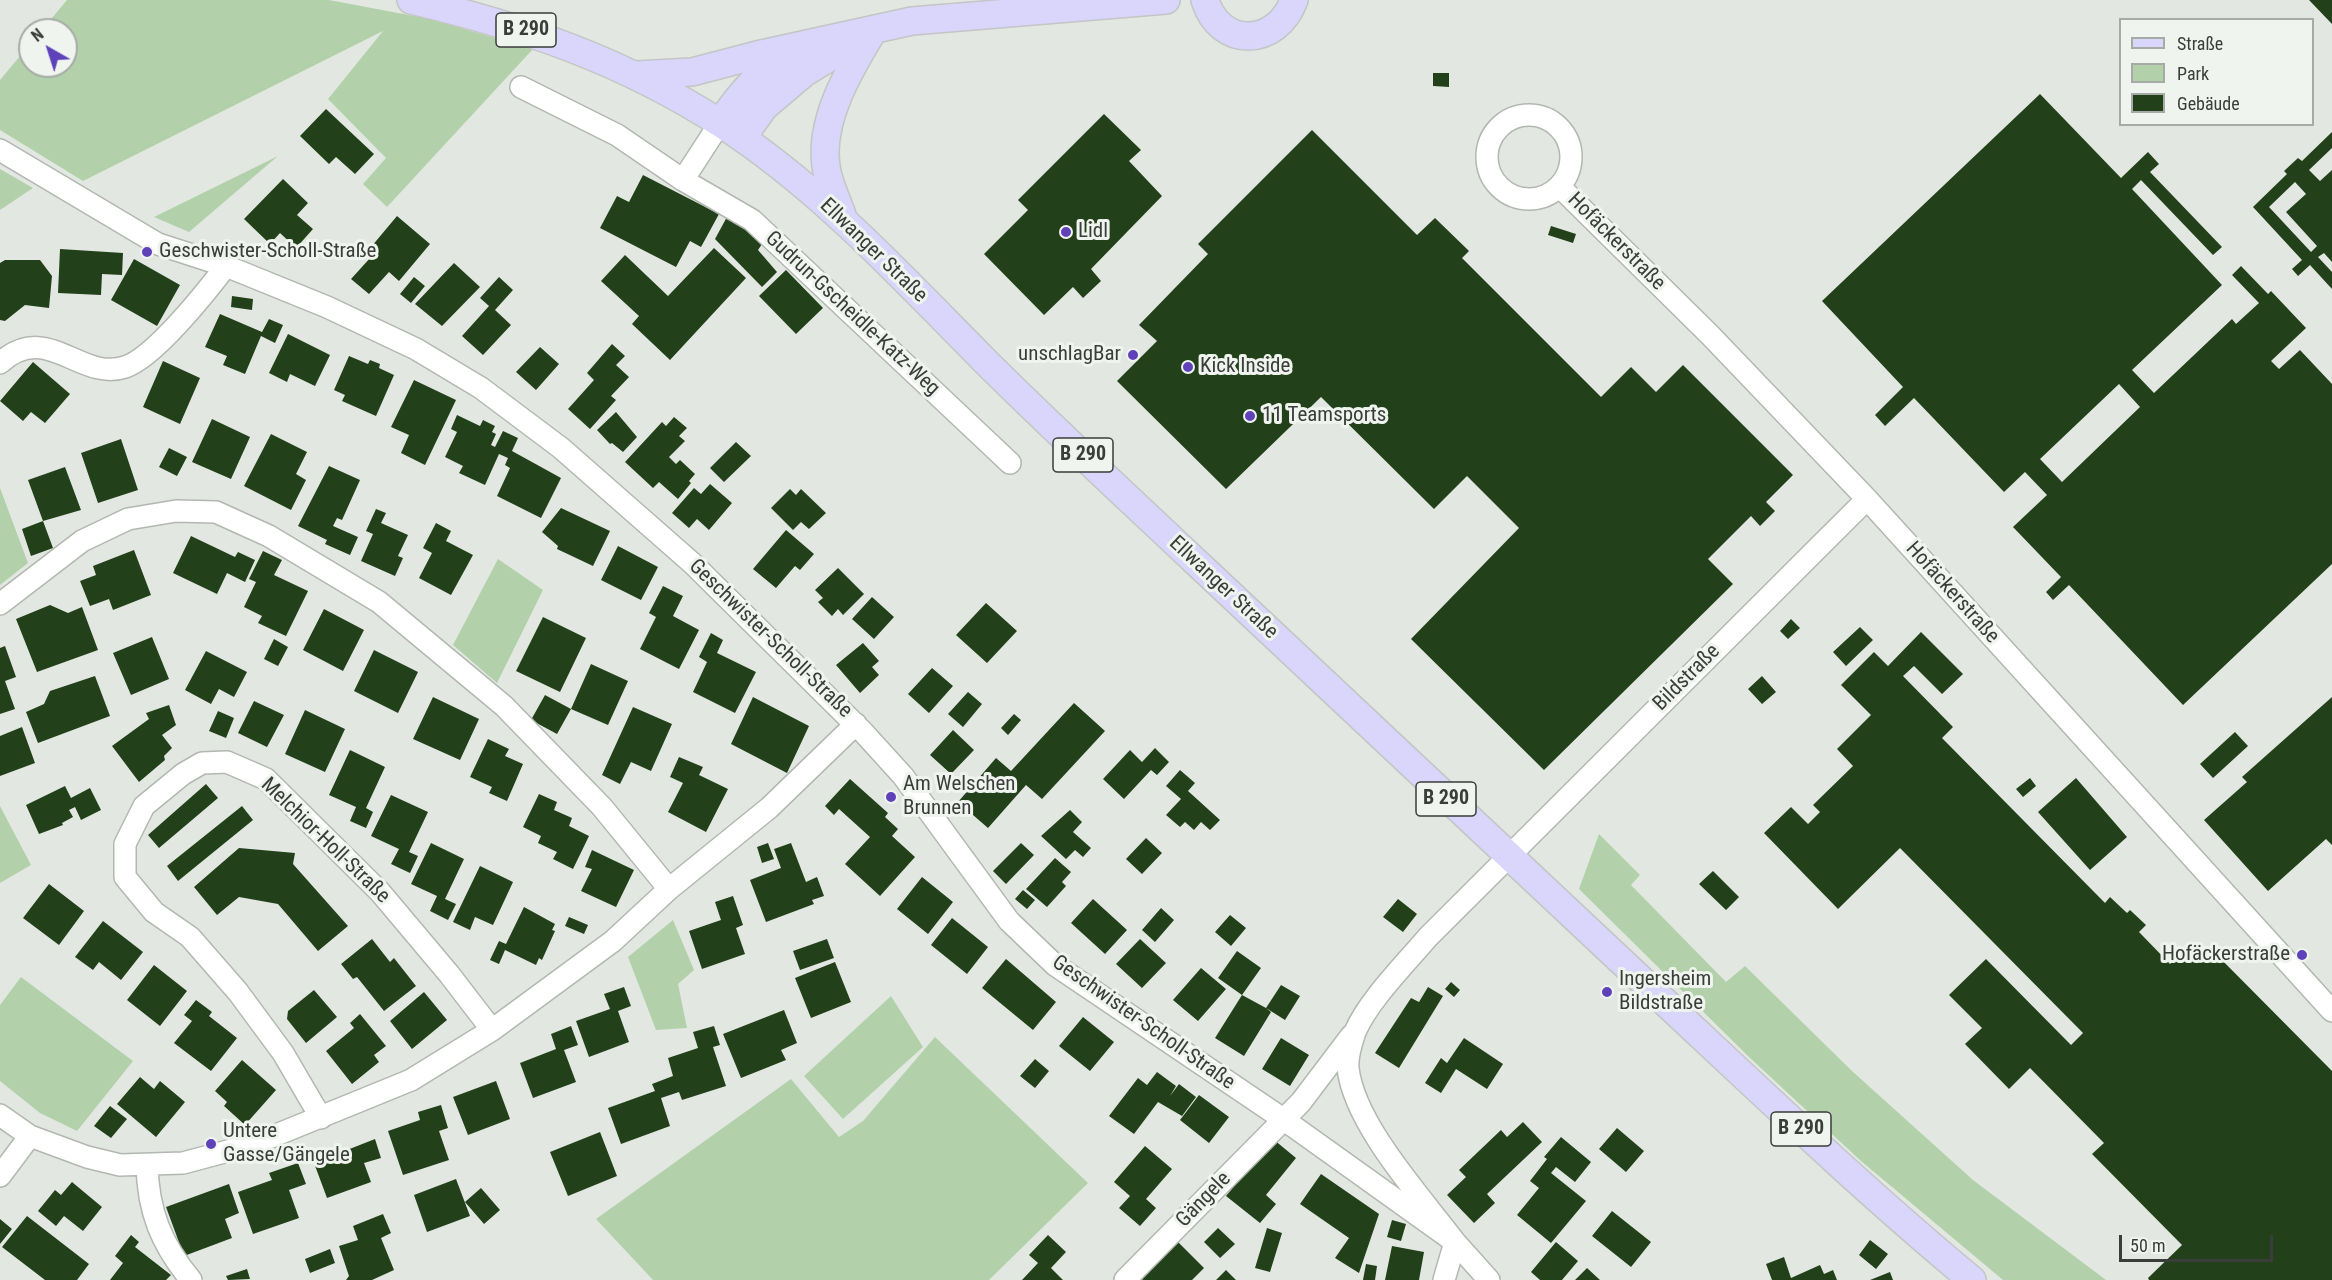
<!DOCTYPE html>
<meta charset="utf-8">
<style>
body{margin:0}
#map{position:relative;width:2332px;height:1280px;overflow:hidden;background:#e2e8e1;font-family:"Roboto Condensed",sans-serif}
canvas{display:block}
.legend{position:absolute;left:2119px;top:18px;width:195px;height:108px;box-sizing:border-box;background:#eff5ee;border:2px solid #a7aba6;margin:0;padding:8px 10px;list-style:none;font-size:18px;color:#3a3d3a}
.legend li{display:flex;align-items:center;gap:12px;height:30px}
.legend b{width:30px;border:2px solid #a7aba6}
.north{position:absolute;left:18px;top:18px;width:60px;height:60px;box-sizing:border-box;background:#eff5ee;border:2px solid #a7aba6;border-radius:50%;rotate:321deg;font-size:16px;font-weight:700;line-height:24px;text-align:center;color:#3a3d3a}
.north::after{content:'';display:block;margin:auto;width:21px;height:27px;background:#5f42ba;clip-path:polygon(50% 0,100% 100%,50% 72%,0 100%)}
.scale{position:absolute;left:2119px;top:1235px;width:154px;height:27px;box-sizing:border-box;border:3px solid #3a3d3a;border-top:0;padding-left:8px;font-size:18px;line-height:21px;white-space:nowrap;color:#3a3d3a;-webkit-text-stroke:4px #eff5ee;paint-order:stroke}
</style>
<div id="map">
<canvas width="2332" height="1280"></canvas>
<ul class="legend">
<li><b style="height:8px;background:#d9d5fb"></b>Straße</li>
<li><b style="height:16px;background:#b2d1aa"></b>Park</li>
<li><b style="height:16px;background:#224019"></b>Gebäude</li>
</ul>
<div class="north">N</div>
<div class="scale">50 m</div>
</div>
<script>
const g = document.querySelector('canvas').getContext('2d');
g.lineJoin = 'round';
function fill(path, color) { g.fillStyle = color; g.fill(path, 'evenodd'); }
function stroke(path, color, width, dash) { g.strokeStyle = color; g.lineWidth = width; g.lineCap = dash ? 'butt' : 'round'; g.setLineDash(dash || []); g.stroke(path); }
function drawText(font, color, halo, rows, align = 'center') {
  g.font = font + ' "Roboto Condensed",sans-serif'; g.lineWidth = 6; g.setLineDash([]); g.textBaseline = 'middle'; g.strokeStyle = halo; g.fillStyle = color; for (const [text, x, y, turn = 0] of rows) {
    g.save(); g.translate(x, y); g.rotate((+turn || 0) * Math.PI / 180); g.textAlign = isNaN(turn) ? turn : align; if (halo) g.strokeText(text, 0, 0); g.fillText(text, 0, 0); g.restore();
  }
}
fill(new Path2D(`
 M67 0H329L430 19 533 49 387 207 363 184 386 158 328 99 383 31 83 181 0 130V80L30 44V66H66V30H42Z
 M278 156 189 232 154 217Z
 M0 169 33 188 0 210Z
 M0 488 28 563 0 585Z
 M498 559 543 590 497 683 453 645Z
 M0 806 31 865 0 883Z
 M1599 834 1640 875 1631 885 1726 982 1745 966 1852 1071 1973 1180 2106 1280H2003L1861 1161 1749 1057 1579 889Z
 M673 920 694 970 678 984 687 1028 656 1030 628 957Z
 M21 977 133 1061 77 1131 40 1113 0 1081V1005Z
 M891 996 923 1047 843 1119 804 1076Z
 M935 1037 1088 1183 989 1280H653L596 1219 791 1079 839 1137 863 1121Z`), '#b2d1aa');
fill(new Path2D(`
 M2309 0H2332V24Z
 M1433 73H1449V87L1433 86Z
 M2040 94 2121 178 2148 152 2159 164 2150 172 2222 247 2213 255 2141 180 2132 189 2222 285 2132 370 2154 393 2232 319 2236 324 2259 303 2232 275 2241 266 2268 294 2271 291 2306 328 2271 361 2279 369 2300 350 2332 384V564L2183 705 2069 585 2053 600 2046 592 2061 577 2013 527 2047 495 2025 472 2004 492 1914 398 1885 426 1875 415 1903 387 1822 301ZM2119 384 2140 407 2062 482 2040 459Z
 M326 109 374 154 355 174 336 157 329 164 300 136Z
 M1104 114 1141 150 1129 161 1162 196 1091 269 1101 281 1083 298 1073 287 1044 315 984 254 1028 210 1018 200Z
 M1312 130 1417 235 1435 218 1469 251 1462 258 1601 397 1631 367 1656 392 1683 365 1793 475 1766 502 1775 511 1760 526 1751 516 1708 559 1733 584 1544 770 1411 639 1519 528 1467 476 1434 509 1321 397 1226 489 1117 381 1157 341 1139 325 1208 254 1198 244Z
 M2332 132V148L2309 170 2320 181 2332 170V262L2324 253 2318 257 2332 272V289L2310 265 2298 276 2292 269 2302 260 2253 207 2287 174 2284 171 2298 158 2302 161ZM2295 182 2306 194 2286 212 2317 246 2311 252 2269 207Z
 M643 175 719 214 701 247 690 241 676 267 600 228 617 196 629 202Z
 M283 179 308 203 297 215 313 229 296 248 280 233 270 244 244 219Z
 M728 215 762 244 758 250 777 272 762 287 715 239Z
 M397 216 430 244 399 281 389 272 369 294 351 279 371 257 366 253Z
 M1551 226 1576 234 1573 243 1548 235Z
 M714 248 746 278 670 360 632 324 639 316 601 281 625 255 668 296Z
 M60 249 123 253 122 275 102 274 101 295 58 293Z
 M134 259 180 285 157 326 111 300Z
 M5 260H40L52 276 49 308 25 305 5 321 0 320V263Z
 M454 263 480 287 442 326 415 304Z
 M786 270 823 308 796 334 759 296Z
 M414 277 425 286 411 303 400 294Z
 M499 277 513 290 495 310 511 325 483 355 462 336 489 306 480 298Z
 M232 296 253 299 252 310 231 307Z
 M220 314 262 332 269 319 283 325 275 343 261 336 245 374 223 365 227 356 205 347Z
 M288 334 330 355 315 386 290 374 287 382 269 373Z
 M612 344 625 356 616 365 629 377 611 396 616 400 590 429 568 409 594 380 587 373Z
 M540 347 559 364 536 390 516 372Z
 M349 356 368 364 370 360 380 364 379 368 394 375 376 416 342 401 345 395 334 390Z
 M163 361 200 378 180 424 143 407Z
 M33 362 70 394 45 423 31 412 23 421 0 401Z
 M414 380 456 400 425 465 401 453 409 435 391 427Z
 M616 412 637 437 623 452 612 443 610 444 597 430Z
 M457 415 480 426 483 420 495 426 492 432 496 434 491 445 495 447 503 431 518 438 512 451 561 478 541 518 497 496 510 468 505 465 508 458 499 454 485 485 459 473 463 466 445 457 457 432 451 429Z
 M674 417 687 428 679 436 685 441 669 457 676 464 680 460 695 474 689 481 691 483 678 499 659 482 653 488 625 462 662 422 666 426Z
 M212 419 250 437 231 479 192 462Z
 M271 434 307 452 296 474 306 480 291 510 244 486Z
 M121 439 138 490 98 503 81 453Z
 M736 442 751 456 724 482 710 468Z
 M169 448 187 457 177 476 159 467Z
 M329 466 360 480 342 520 337 518 333 526 358 537 350 555 325 544 327 540 298 526Z
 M65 467 81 510 43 521 53 548 31 556 22 529 43 521 28 480Z
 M710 484 732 503 709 530 697 519 689 528 672 513 694 488 701 494Z
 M790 489 796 495 801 489 826 513 809 529 801 522 793 530 771 508Z
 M561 508 610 531 593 566 557 549 558 546 542 532Z
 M376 509 386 513 381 523 408 535 398 556 403 558 395 576 361 561 373 534 366 531Z
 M436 523 451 531 446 541 473 555 451 595 419 578 432 553 423 548Z
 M786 530 814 554 800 570 795 566 776 588 753 569Z
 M191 536 235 557 238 552 255 560 245 582 227 573 217 594 173 573Z
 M618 546 658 567 641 600 601 580Z
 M134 550 151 595 113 610 109 599 90 606 80 581 96 575 93 566Z
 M263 551 282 560 274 575 308 591 286 636 258 623 262 616 244 607 256 582 249 579Z
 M838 568 864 594 843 615 838 609 832 616 818 602 823 598 815 590Z
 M663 586 683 596 673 616 699 630 679 669 640 649 656 617 649 613Z
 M872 597 894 617 874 639 852 619Z
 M986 603 1017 631 987 663 956 635Z
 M50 605 68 613 82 607 98 650 37 672 16 619Z
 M324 609 364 630 343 671 303 650Z
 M543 617 586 638 560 692 516 671Z
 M1791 619 1800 628 1788 639 1780 631Z
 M1860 627 1873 640 1846 666 1833 652Z
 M1921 632 1963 674 1942 694 1914 666 1903 676 1953 727 1942 738 2105 903 2110 897 2127 913 2130 910 2146 925 2139 932 2170 964 2184 950 2196 963 2211 949 2332 1071V1280H2149L2148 1278 2182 1245 2092 1154 2104 1143 2030 1068 2009 1089 1965 1044 1982 1028 1949 995 1986 959 2071 1045 2083 1033 1900 848 1838 909 1764 833 1791 807 1808 824 1820 812 1813 805 1853 766 1837 749 1871 715 1841 685 1874 652 1888 666Z
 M711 633 723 640 717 653 756 672 735 713 693 692 707 662 699 657Z
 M152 637 169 679 131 695 113 653Z
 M274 639 288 647 278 666 264 659Z
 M863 643 879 661 872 667 879 675 860 693 836 665Z
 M5 646 16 677 5 681 15 709 0 714V648Z
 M374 650 418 672 398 713 354 691Z
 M206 651 247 672 234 697 219 689 211 704 185 690Z
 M591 664 628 681 608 725 571 709Z
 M932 668 953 686 929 713 908 694Z
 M95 676 110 716 38 743 26 712 44 704 50 691Z
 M1762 676 1776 692 1762 704 1748 689Z
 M968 692 982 704 963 727 948 714Z
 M545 695 571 709 557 734 531 720Z
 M433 697 479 719 460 760 413 739Z
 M753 697 809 726 787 773 731 744Z
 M2332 697V845L2326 839 2268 891 2204 820 2247 782 2242 777Z
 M254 701 284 715 267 747 238 733Z
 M1074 703 1105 731 1042 799 1026 785 988 828 958 802 996 758 1011 771Z
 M169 705 176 725 162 735 172 748 164 756 165 760 139 782 112 746 149 719 146 713Z
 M633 707 672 724 651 771 631 762 620 784 602 775Z
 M305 710 345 729 325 772 285 754Z
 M218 711 234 718 226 738 209 731Z
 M1014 714 1021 720 1008 735 1001 728Z
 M22 727 35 763 0 776V736Z
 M953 730 974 750 951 774 930 755Z
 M2235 732 2248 746 2213 778 2200 764Z
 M488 739 509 749 505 756 523 764 507 801 489 793 492 787 470 777Z
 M1155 748 1169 762 1157 775 1151 770 1124 799 1103 779 1130 750 1142 762Z
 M350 750 385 767 366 808 373 812 366 828 350 821 356 807 329 795Z
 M679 757 703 767 699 775 728 789 706 832 668 812 683 783 670 777Z
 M1180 770 1195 783 1188 791 1220 820 1210 830 1201 822 1194 830 1185 822 1180 827 1166 815 1181 799 1166 786Z
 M2030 778 2036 786 2023 797 2016 789Z
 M2076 778 2127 837 2090 870 2038 812Z
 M850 779 888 813 885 817 898 829 892 836 915 857 880 896 845 864 870 837 839 809 834 815 825 806Z
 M206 784 218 798 159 848 148 835Z
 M65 786 71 798 90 788 101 810 81 820 75 807 69 810 73 817 62 823 63 825 39 834 26 805Z
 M539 794 557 802 554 810 572 818 569 826 589 836 573 869 553 859 557 852 538 843 541 836 523 827Z
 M391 795 428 812 409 852 418 856 410 873 391 864 399 849 371 836Z
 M242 806 253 820 178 881 167 866Z
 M1070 810 1082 822 1073 832 1091 848 1083 857 1075 850 1066 859 1041 836Z
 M1146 838 1162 853 1142 874 1126 859Z
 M431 843 464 859 445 899 456 904 448 920 430 911 437 896 411 884Z
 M768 843 774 859 762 863 757 847Z
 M791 843 806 882 817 877 824 896 812 900 814 904 766 922 750 880 781 868 774 849Z
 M1021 843 1034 855 1006 884 993 871Z
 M239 848 295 853 293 864 348 926 318 951 278 904 239 897 217 915 194 887Z
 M592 850 634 870 616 907 581 891 592 869 585 867Z
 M1055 858 1071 872 1062 882 1066 886 1047 907 1026 889Z
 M480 866 513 882 493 925 475 917 470 930 453 922Z
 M1713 871 1739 897 1726 910 1699 884Z
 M922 877 953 902 928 934 897 909Z
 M49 884 84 911 59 945 23 918Z
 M1023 890 1035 900 1027 909 1015 899Z
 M733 896 743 925 736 928 745 954 702 969 689 931 721 920 715 902Z
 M1093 899 1127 930 1105 954 1071 923Z
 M1398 899 1417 914 1403 932 1383 917Z
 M524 907 555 924 552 930 555 931 542 960 539 958 536 965 505 950 499 964 490 960 499 941 506 944Z
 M1161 908 1174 920 1155 942 1142 930Z
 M1230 915 1246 928 1231 946 1215 932Z
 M569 917 588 925 584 934 565 926Z
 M952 918 988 947 967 974 931 945Z
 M103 921 143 952 121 980 99 962 93 970 75 957Z
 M372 939 390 962 394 958 416 986 384 1011 357 977 353 979 341 964Z
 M827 939 834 958 800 970 793 951Z
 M1140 939 1166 963 1142 988 1116 964Z
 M1237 951 1261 968 1242 995 1218 978Z
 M1006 959 1056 1002 1033 1030 982 988Z
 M835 962 851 1002 811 1018 795 978Z
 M154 965 187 991 160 1026 127 1000Z
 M1201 968 1226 989 1198 1021 1173 1000Z
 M1451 982 1460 990 1454 997 1445 989Z
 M1281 985 1300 996 1285 1020 1266 1008 1271 1012 1244 1056 1215 1038 1242 995 1266 1008Z
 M624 987 631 1006 618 1011 629 1042 589 1057 576 1021 610 1009 604 994Z
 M1428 987 1443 996 1399 1068 1375 1053 1411 998 1419 1002Z
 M314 990 337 1017 306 1043 287 1019 288 1011Z
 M424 992 447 1020 412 1049 390 1021Z
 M196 1000 212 1012 209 1016 237 1038 211 1071 174 1043 192 1021 184 1015Z
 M784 1010 797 1043 781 1050 786 1060 741 1078 723 1034Z
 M360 1014 386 1046 374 1055 379 1062 352 1084 326 1051 354 1028 350 1023Z
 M1083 1017 1114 1042 1090 1071 1059 1046Z
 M571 1026 578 1045 564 1050 576 1082 533 1098 520 1063 556 1049 551 1034Z
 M714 1026 720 1045 713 1047 726 1086 682 1100 679 1092 661 1098 670 1126 621 1144 608 1108 655 1091 652 1084 673 1076 668 1058 698 1048 693 1032Z
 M1281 1038 1309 1055 1290 1086 1262 1069Z
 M1464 1038 1503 1064 1487 1089 1456 1069 1441 1093 1425 1083 1441 1058 1447 1063Z
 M1035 1059 1049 1071 1035 1088 1020 1076Z
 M242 1060 276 1090 245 1125 224 1106 227 1102 215 1091Z
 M1157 1072 1176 1086 1170 1096 1179 1084 1196 1097 1182 1116 1158 1102 1134 1134 1109 1116 1138 1078 1147 1085Z
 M140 1077 154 1089 160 1081 185 1102 156 1137 117 1104Z
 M496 1081 510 1119 468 1135 453 1097Z
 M1199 1095 1229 1117 1209 1143 1180 1120Z
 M441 1105 448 1128 439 1131 449 1160 403 1175 388 1131 420 1120 418 1112Z
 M110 1106 127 1119 111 1138 94 1126Z
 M1523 1122 1542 1142 1487 1194 1495 1203 1474 1223 1447 1195 1466 1177 1459 1170 1501 1130 1507 1137Z
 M1617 1128 1644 1151 1626 1172 1599 1149Z
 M600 1132 617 1176 568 1196 550 1152Z
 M1561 1137 1591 1162 1575 1182 1556 1167 1551 1173 1586 1201 1551 1243 1517 1215 1539 1188 1530 1181 1547 1159 1544 1157Z
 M375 1139 381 1158 364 1163 371 1182 327 1198 314 1163Z
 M1273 1139 1296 1158 1266 1195 1276 1204 1260 1223 1226 1196Z
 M1145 1146 1172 1169 1146 1199 1156 1208 1140 1226 1119 1208 1130 1196 1114 1182Z
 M298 1163 306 1184 289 1190 299 1218 253 1234 238 1192 272 1180 269 1173Z
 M1321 1174 1379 1214 1359 1273 1335 1258 1349 1238 1300 1204Z
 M456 1179 470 1216 427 1232 414 1195Z
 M72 1182 102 1207 83 1231 64 1216 56 1226 38 1211 55 1190 61 1195Z
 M229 1184 239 1213 225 1219 232 1238 184 1256 166 1207Z
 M481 1188 500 1210 484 1224 465 1202Z
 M1612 1211 1651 1242 1631 1267 1592 1236Z
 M383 1214 391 1233 381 1238 394 1270 372 1280H346L349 1276 339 1246 358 1240 353 1226Z
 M27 1216 89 1264 77 1280H45L2 1247Z
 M0 1219 12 1229 0 1244Z
 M1392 1220 1406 1224 1401 1241 1387 1237Z
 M1218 1228 1235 1244 1220 1258 1204 1242Z
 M1267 1228 1282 1233 1270 1272 1255 1268Z
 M131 1235 139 1242 135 1247 171 1275 166 1280H110L123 1263 115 1256Z
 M1048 1235 1066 1252 1051 1268 1063 1280H1022L1038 1263 1029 1255Z
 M1870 1240 1888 1254 1876 1269 1859 1255Z
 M1177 1241 1204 1268 1192 1280H1143L1140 1278Z
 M1556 1242 1578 1261 1562 1280H1540L1531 1272Z
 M1392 1246 1424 1252 1419 1280H1385Z
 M330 1249 335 1263 310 1273 305 1259Z
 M1784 1257 1791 1278 1820 1265 1824 1274 1833 1270 1837 1280H1772L1766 1264Z
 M1366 1264 1377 1266 1375 1280H1363Z
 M1587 1268 1600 1280H1575Z
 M247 1269 250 1279 228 1280 226 1276Z
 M1226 1270 1236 1280H1216Z
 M1890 1272 1893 1280H1870Z`), '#224019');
const minor = new Path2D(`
 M521 87 617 135 683 180 752 220 1010 463
 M1487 157a42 42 0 1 1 84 0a42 42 0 1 1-84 0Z
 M0 150 158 244 226 266 327 307 416 349 481 388 561 448 692 563 863 732 903 776 1009 921 1055 965 1283 1119 1455 1242 1489 1280
 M683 180 720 123
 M1560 187 1710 335 1867 499 2332 1011
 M0 363C47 320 80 382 125 367 154 358 207 291 226 266
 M0 604 82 541 128 519 176 511 216 512 269 536 379 602 504 706 602 807 669 889
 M0 1115 30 1136 87 1157 120 1165 183 1163 254 1144 411 1080 492 1030 613 941 669 889 769 808 856 724
 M321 1118 283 1053 238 992 190 937 154 912 125 877V844L144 806 183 774 202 763 227 762 266 779 380 892 449 974 492 1030
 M147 1165C148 1211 161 1244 191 1280
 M0 1176 30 1136
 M1125 1280 1301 1102 1351 1036
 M1444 1280 1455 1242C1421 1197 1354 1124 1348 1068 1347 1058 1352 1041 1355 1032 1368 1001 1406 963 1428 937L1867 499`);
const major = new Path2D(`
 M411 0C525 27 624 61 723 125 821 189 900 275 982 358 1052 428 1125 495 1197 563 1358 716 1520 868 1683 1019 1778 1108 1872 1197 1972 1280
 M1205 0C1220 49 1277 47 1294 0
 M636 75 692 72 757 55 912 21 1166 0
 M720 123C740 94 761 67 795 53
 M742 138 764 107 804 73 858 40
 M843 218C838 202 828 183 826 166 819 119 851 67 874 29`);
stroke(minor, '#b2b8b1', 24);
stroke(major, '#c4c5c4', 30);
stroke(minor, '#fff', 21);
stroke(major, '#d9d5fb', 27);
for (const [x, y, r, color] of [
 [1066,232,6,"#5f42ba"],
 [147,252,6,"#5f42ba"],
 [1133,355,6,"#5f42ba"],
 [1188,367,6,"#5f42ba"],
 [1250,416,6,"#5f42ba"],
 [891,797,6,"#5f42ba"],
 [2302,955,6,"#5f42ba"],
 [1607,992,6,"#5f42ba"],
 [211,1144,6,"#5f42ba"]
]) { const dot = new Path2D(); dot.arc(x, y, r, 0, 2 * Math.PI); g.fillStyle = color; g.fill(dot); stroke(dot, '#eff5ee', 2); }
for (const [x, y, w] of [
 [526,30,60],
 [1083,455,60],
 [1446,799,60],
 [1801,1129,60]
]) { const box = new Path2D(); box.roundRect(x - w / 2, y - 17, w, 34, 4.5); g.fillStyle = '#eff5ee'; g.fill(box); stroke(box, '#3a3d3a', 1.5); }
drawText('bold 20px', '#3a3d3a', null, [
 ["B 290",526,30],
 ["B 290",1083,455],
 ["B 290",1446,799],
 ["B 290",1801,1129]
]);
drawText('21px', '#3a3d3a', '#eff5ee', [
 ["Lidl",1078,232],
 ["Geschwister-Scholl-Straße",159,252],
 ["unschlagBar",1121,355,"right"],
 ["Kick Inside",1200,367],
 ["11 Teamsports",1262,416],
 ["Am Welschen",903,785],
 ["Brunnen",903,809],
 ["Hofäckerstraße",2290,955,"right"],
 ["Ingersheim",1619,980],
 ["Bildstraße",1619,1004],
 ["Untere",223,1132],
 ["Gasse/Gängele",223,1156]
], 'left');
drawText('21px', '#3a3d3a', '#eff5ee', [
 ["Hofäckerstraße",1616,242,45],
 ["Ellwanger Straße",873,251,44],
 ["Gudrun-Gscheidle-Katz-Weg",852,314,43],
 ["Ellwanger Straße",1223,588,43],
 ["Hofäckerstraße",1952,593,48],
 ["Geschwister-Scholl-Straße",770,639,44],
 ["Bildstraße",1687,678,-45],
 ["Melchior-Holl-Straße",325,841,44],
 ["Geschwister-Scholl-Straße",1143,1023,35],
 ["Gängele",1204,1200,-46]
]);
</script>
